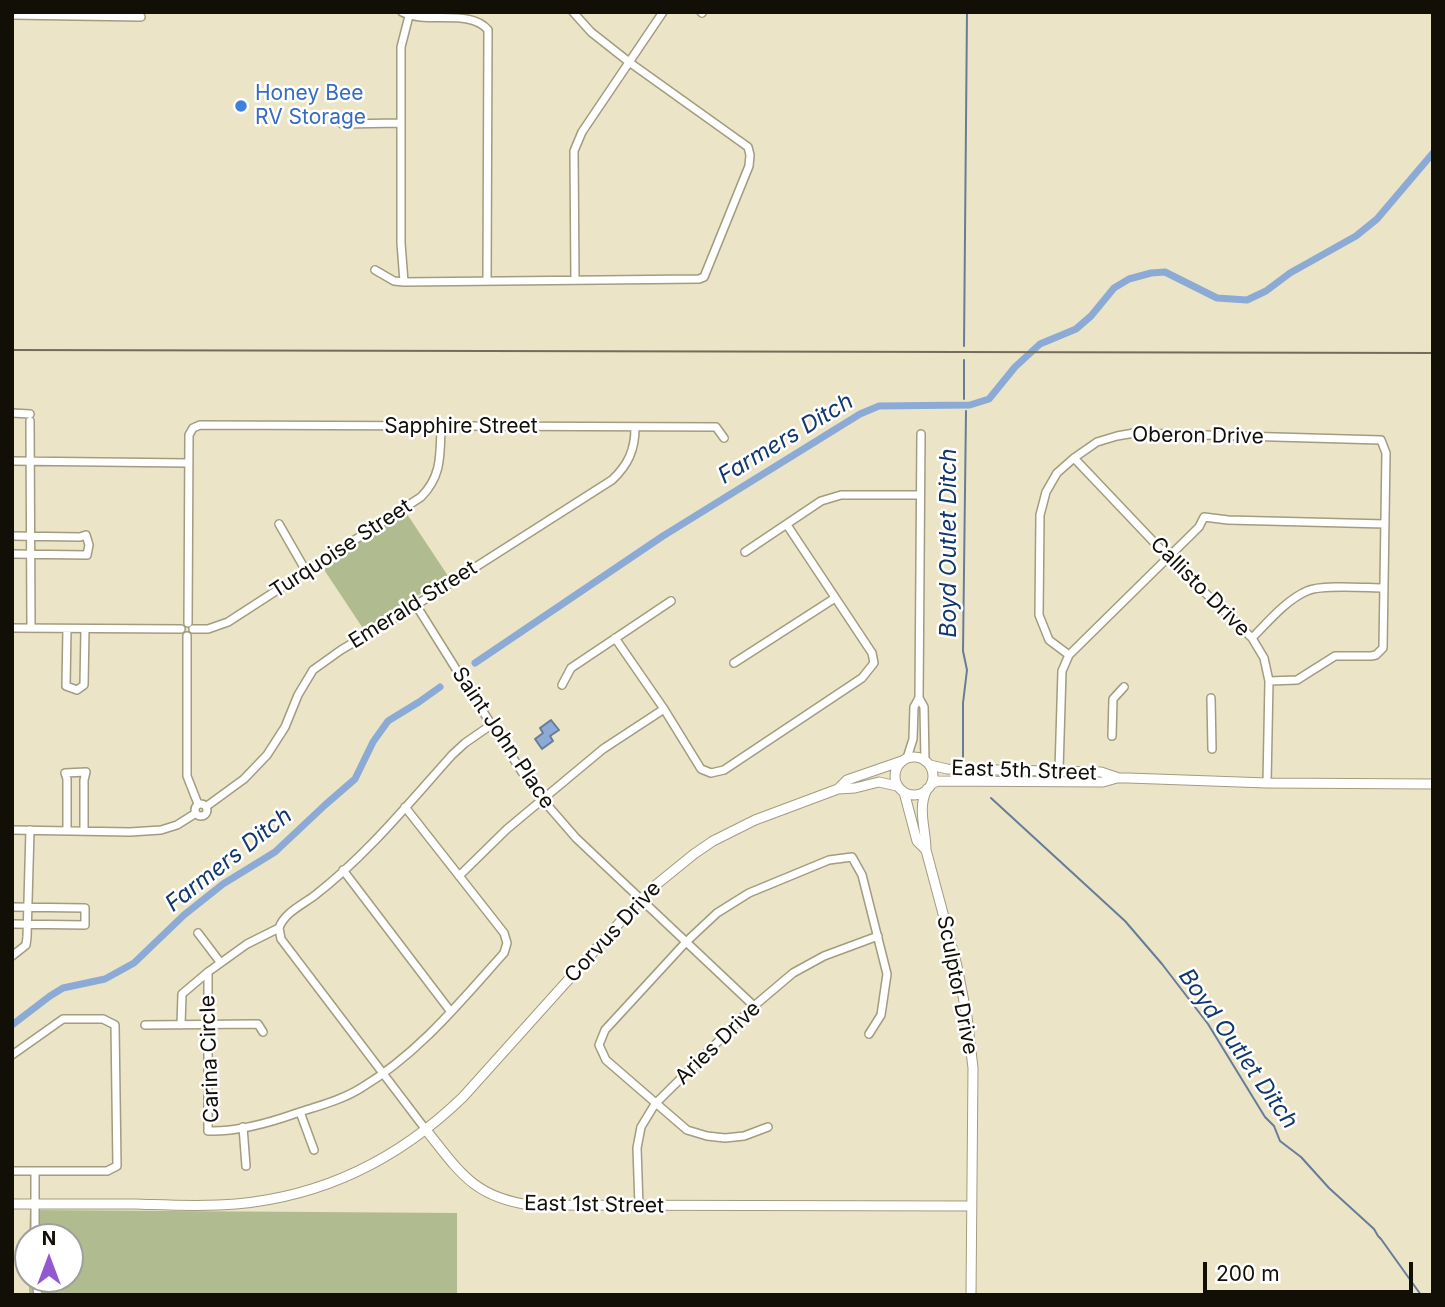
<!DOCTYPE html>
<style>
body{margin:0}
#map{position:relative;width:1445px;height:1307px;overflow:hidden;background:#ebe4c6;font-family:Inter,sans-serif}
canvas{display:block}
.frame{position:absolute;inset:0;border:14px solid #120f06;pointer-events:none}
.north{position:absolute;left:14px;top:1223px;width:70px;height:70px;box-sizing:border-box;background:#fff;border:2px solid #a09f9b;border-radius:50%;rotate:0deg;font-size:19px;font-weight:700;line-height:28px;text-align:center;color:#120f06}
.north::after{content:'';display:block;margin:auto;width:24px;height:32px;background:#9259d1;clip-path:polygon(50% 0,100% 100%,50% 72%,0 100%)}
.scale{position:absolute;left:1203px;top:1262px;width:210px;height:32px;box-sizing:border-box;border:4px solid #120f06;border-top:0;padding-left:9px;font-size:21px;line-height:24px;white-space:nowrap;color:#120f06;-webkit-text-stroke:5px #fff;paint-order:stroke}
</style>
<div id="map">
<canvas width="1445" height="1307"></canvas>
<div class="frame"></div>
<div class="north">N</div>
<div class="scale">200 m</div>
</div>
<script>
const g = document.querySelector('canvas').getContext('2d');
g.lineJoin = 'round';
function fill(path, color) { g.fillStyle = color; g.fill(path, 'evenodd'); }
function stroke(path, color, width, dash) { g.strokeStyle = color; g.lineWidth = width; g.lineCap = dash ? 'butt' : 'round'; g.setLineDash(dash || []); g.stroke(path); }
function drawText(font, color, halo, rows, align = 'center') {
  g.font = font + ' Inter,sans-serif'; g.lineWidth = 5; g.setLineDash([]); g.textBaseline = 'middle'; g.strokeStyle = halo; g.fillStyle = color; for (const [text, x, y, turn = 0] of rows) {
    g.save(); g.translate(x, y); g.rotate((+turn || 0) * Math.PI / 180); g.textAlign = isNaN(turn) ? turn : align; if (halo) g.strokeText(text, 0, 0); g.fillText(text, 0, 0); g.restore();
  }
}
fill(new Path2D(`
 M405 511 448 576 364 630 321 565Z
 M30 1210 457 1213V1295H29V1279H70V1237H29Z`), '#b0bc8f');
const water = new Path2D(`
 M551 720 559 730 550 736 553 741 542 749 535 739 543 733 540 728Z`);
fill(water, '#8caad6');
stroke(water, '#677c98', 2);
stroke(new Path2D(`
 M964 346 967 12
 M964 360V399
 M963 759V703L967 670 963 651 966 411
 M991 798 1125 921 1162 964 1208 1024 1265 1117 1274 1126 1280 1141 1301 1157 1329 1188 1374 1229 1378 1236 1381 1239 1421 1295`), '#677c98', 2);
stroke(new Path2D(`
 M475 663 663 536 860 414 879 406 970 405 989 399 1015 367 1040 344 1076 329 1091 316 1114 288 1129 279 1151 273 1165 272 1217 298 1247 300 1266 291 1290 273 1356 236 1377 219 1433 153
 M12 1025 50 996 63 988 105 979 134 963 184 915 223 884 275 852 325 805 355 779 373 742 388 721 419 702 440 687`), '#8caad6', 7);
const minor = new Path2D(`
 M402 12C427 25 470 8 488 30L487 281
 M701 12 702 13
 M12 15 141 17
 M342 124 401 123
 M375 270 394 281 404 282 699 279 704 277 749 166 750 155 748 147 629 62 591 32 573 12
 M575 280 574 151 582 132 663 12
 M404 282 401 243V47L409 16
 M12 413 30 414
 M30 421 31 628
 M1074 458 1168 557 1252 638 1264 658 1269 681 1267 783
 M12 461 189 463
 M279 524 306 571
 M12 536 80 537 86 535 89 545 87 555 12 554
 M745 552 821 501 841 495H920
 M416 605 471 693 524 775 543 800 576 838 754 1006
 M188 623 189 435 193 428 200 425 716 427 724 438
 M12 628 181 629
 M67 629 66 686 77 690 84 685 85 629
 M193 629H208L228 622 421 497C442 476 440 455 441 427
 M187 636V776L198 804
 M615 638 664 709 701 769 711 773 724 770 862 678 874 663 872 653 787 525
 M1252 638C1268 622 1286 600 1307 591 1321 584 1367 588 1384 588
 M1069 655 1049 640 1039 615 1040 515 1046 492 1057 473 1074 458 1097 442 1117 436 1134 433 1381 440 1386 453 1383 648 1376 655 1371 656H1335L1297 680 1269 681
 M734 663 835 598
 M562 685 571 668 671 601
 M919 698 924 707 925 761
 M1211 698 1212 749
 M1112 736 1113 699 1124 687
 M907 758 913 739 914 707 919 698 921 434
 M1059 770 1062 671 1069 655 1199 527 1204 517 1228 520 1385 524
 M195 810a6 6 0 1 1 12 0a6 6 0 1 1-12 0Z
 M207 806 244 779 267 755 285 727 298 695 313 670 341 650 416 605 612 480C628 465 635 450 635 428
 M12 830 130 832 161 830 177 825 196 813
 M67 830V779L65 773 86 772 84 780V831
 M343 870 451 1012
 M459 876 507 829 603 749 664 709
 M12 907 85 908V925L12 924
 M279 928 247 944 208 972V1131C238 1132 269 1123 297 1113 318 1106 342 1100 361 1088 418 1054 460 1002 504 953L507 943 504 933 405 807
 M279 928C284 913 302 905 314 896 366 856 409 803 452 755L465 743 491 725
 M279 928 281 939 426 1130
 M198 933 220 962
 M12 956 26 945 27 937 30 830
 M145 1025 258 1024 263 1032
 M181 1025 182 994 208 972
 M12 1055 63 1019H103L115 1025 117 1166 107 1171H12
 M300 1112 314 1150
 M243 1127 246 1166
 M768 1127 744 1136 725 1138 707 1136 687 1130 606 1060 599 1045 605 1030 686 942 717 913 749 893 829 860 852 857 862 875 887 974 881 1015 869 1034
 M35 1171V1237
 M639 1206 637 1148 641 1127 655 1104 754 1006 793 973 824 956 878 936
 M36 1279 38 1295`);
const tertiary = new Path2D(`
 M895 776a19 19 0 1 1 38 0a19 19 0 1 1-38 0Z
 M930 765 947 769 1101 772 1119 778H1128L1267 783 1433 784
 M931 784 938 781 1103 782 1117 778
 M838 789 847 780 902 761
 M927 789C917 809 926 829 926 850L957 966 967 1017 973 1068 971 1295
 M904 792 917 841 926 850
 M426 1130C459 1171 473 1197 530 1205L971 1206
 M12 1204C53 1204 94 1204 135 1204 169 1205 203 1207 236 1204 326 1196 400 1158 463 1097L640 900 657 884 694 854 713 841 755 820 838 789 855 788 879 782 897 786`);
stroke(minor, '#a29c80', 10);
stroke(tertiary, '#a29c80', 11);
stroke(minor, '#fff', 7);
stroke(tertiary, '#fff', 9);
stroke(new Path2D(`
 M12 350 1433 353`), '#726d5b', 2);
for (const [x, y, r, color] of [
 [241,106,7,"#3f7fe0"]
]) { const dot = new Path2D(); dot.arc(x, y, r, 0, 2 * Math.PI); g.fillStyle = color; g.fill(dot); stroke(dot, '#fff', 2.5); }
drawText('21px', '#366cbe', '#fff', [
 ["Honey Bee",255,94],
 ["RV Storage",255,118]
], 'left');
drawText('21px', '#120f06', '#fff', [
 ["Sapphire Street",461,427],
 ["Oberon Drive",1198,436,1],
 ["Turquoise Street",341,549,-33],
 ["Callisto Drive",1200,587,45],
 ["Emerald Street",413,605,-32],
 ["Saint John Place",503,738,56],
 ["East 5th Street",1024,771,2],
 ["Corvus Drive",613,932,-47],
 ["Sculptor Drive",957,985,79],
 ["Aries Drive",718,1043,-44],
 ["Carina Circle",210,1059,-92],
 ["East 1st Street",594,1205,1]
]);
drawText('italic 23px', '#11386e', '#fff', [
 ["Farmers Ditch",786,439,-31],
 ["Boyd Outlet Ditch",949,543,-90],
 ["Farmers Ditch",229,860,-38],
 ["Boyd Outlet Ditch",1238,1049,55]
]);
</script>
